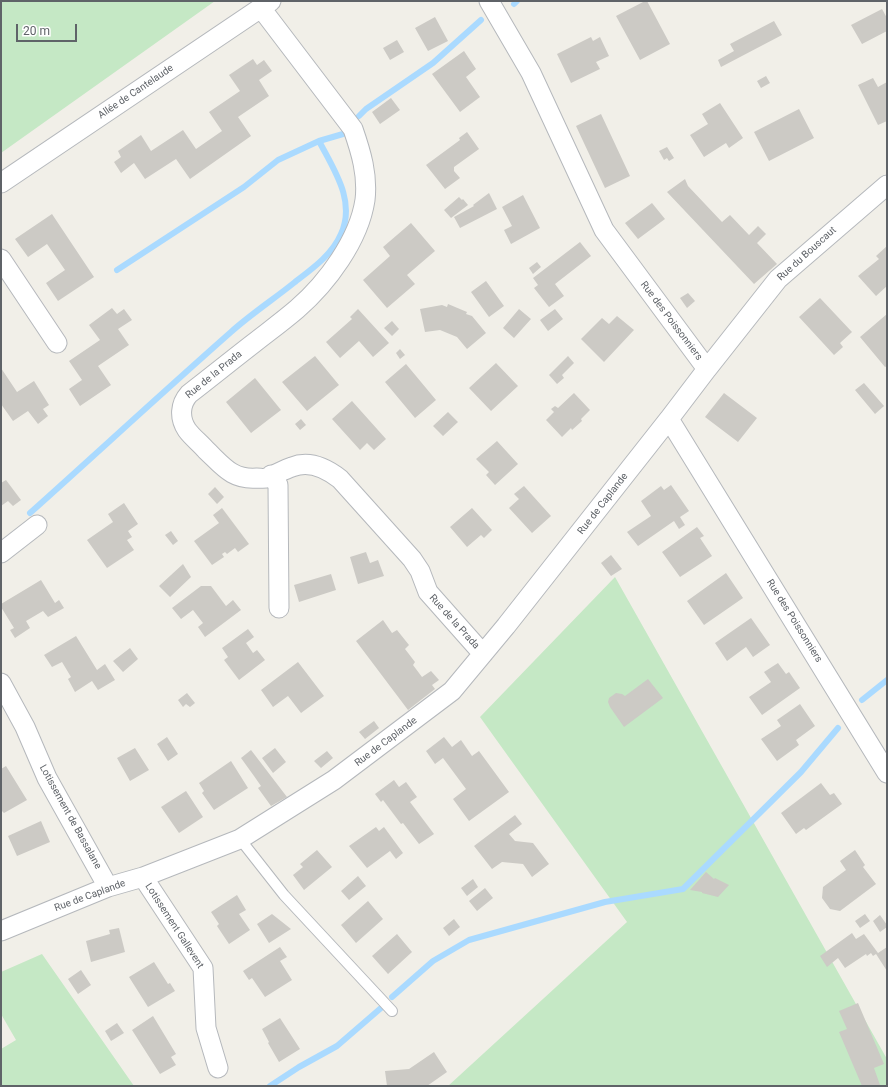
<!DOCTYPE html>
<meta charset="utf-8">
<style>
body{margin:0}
#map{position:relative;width:888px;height:1087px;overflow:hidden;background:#f1efe8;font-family:Roboto,sans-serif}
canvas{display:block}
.frame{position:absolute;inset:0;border:2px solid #5f6368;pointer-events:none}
.scale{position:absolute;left:16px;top:24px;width:61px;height:18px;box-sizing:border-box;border:2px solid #5f6368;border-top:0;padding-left:5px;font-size:12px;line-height:14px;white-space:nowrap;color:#5f6368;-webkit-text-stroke:3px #fff;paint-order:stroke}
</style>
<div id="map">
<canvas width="888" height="1087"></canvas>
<div class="frame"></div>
<div class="scale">20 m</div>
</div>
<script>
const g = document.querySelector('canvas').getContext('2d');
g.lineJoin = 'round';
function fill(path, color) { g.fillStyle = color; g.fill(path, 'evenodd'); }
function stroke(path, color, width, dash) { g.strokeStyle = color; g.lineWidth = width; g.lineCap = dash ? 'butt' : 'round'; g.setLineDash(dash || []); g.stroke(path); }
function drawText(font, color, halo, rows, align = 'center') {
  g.font = font + ' Roboto,sans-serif'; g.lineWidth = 3.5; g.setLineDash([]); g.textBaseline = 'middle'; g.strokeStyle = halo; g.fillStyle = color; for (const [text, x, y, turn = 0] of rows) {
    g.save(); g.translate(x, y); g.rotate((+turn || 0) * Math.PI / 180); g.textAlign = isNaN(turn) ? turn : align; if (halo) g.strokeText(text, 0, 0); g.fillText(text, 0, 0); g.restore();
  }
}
fill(new Path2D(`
 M1 1H215L1 153Z
 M615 577 887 1059V1086H448L627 922 480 717Z
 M42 954 134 1086H1V1049L16 1040 1 1014V972Z`), '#c5e8c5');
stroke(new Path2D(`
 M514 4 517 1
 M359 116 366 109 433 63 481 20
 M117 270 244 187 278 160 319 141 343 134 347 131
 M30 513C97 453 163 392 231 332 251 314 274 299 295 282 312 269 332 255 341 234 356 201 334 170 319 141
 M862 700 887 680
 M392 997 433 961 469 940 605 902 683 889 801 772 838 728
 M270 1086 299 1067 337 1046 381 1008`), '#aadaff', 6);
fill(new Path2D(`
 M645 1H647L670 44 640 60 616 16Z
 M882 9 887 18V31L862 44 851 25Z
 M435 17 448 41 428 51 415 28Z
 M774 21 782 35 721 67 718 60 734 51 730 44Z
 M591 37 593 41 600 37 609 56 596 62 600 69 571 83 557 54Z
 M397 40 404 52 390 60 383 48Z
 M464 51 476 69 466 77 480 97 460 112 432 74Z
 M253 59 257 65 264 60 272 71 259 80 269 96 238 117 251 136 190 179 176 159 145 179 134 163 121 173 114 162 121 157 118 151 141 135 151 151 183 130 196 149 222 131 209 112 240 91 229 75Z
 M766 76 770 83 761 88 757 81Z
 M873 78 878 87 887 82V121L878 125 858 85Z
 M391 98 400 110 380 124 372 112Z
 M720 103 743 138 729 148 726 143 704 157 690 135 708 124 702 114Z
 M799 109 814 138 769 161 754 132Z
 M601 114 630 176 605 188 576 126Z
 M467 132 479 149 454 167V171L460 178 445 189 426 165 460 140 459 138Z
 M667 147 674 158 669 161 667 158 664 160 659 151Z
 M685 179 688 186 722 222 730 215 749 235 758 226 766 234 757 243 777 264 754 284 667 192Z
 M489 193 497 209 460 228 454 217 474 206 473 205Z
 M523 195 540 228 511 244 504 230 512 226 502 207Z
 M459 197 462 200 463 199 468 205 451 218 444 210Z
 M652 203 665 219 638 239 625 223Z
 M52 214 94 277 58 301 46 283 65 270 47 244 28 257 15 239Z
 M411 223 435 251 407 275 415 284 387 308 363 280 390 256 383 247Z
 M580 242 591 256 555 284 564 296 549 307 534 288 538 285 533 278Z
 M887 246V286L876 296 858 276 879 259 876 256Z
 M537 262 541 267 533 274 529 268Z
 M486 281 504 306 489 317 471 292Z
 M688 293 695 301 687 308 680 298Z
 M820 298 852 332 840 343 843 347 834 355 799 317Z
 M448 304 467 312 466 314 472 316 486 333 467 349 457 337 440 330 425 332 420 309 442 305 447 307Z
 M112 308 117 314 124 309 132 320 118 329 129 345 98 366 111 385 80 406 69 389 82 380 69 361 100 340 89 325Z
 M358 309 389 343 373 357 359 341 340 358 326 342 352 319 350 317Z
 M519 309 531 319 514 338 503 328Z
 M555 309 563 319 548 331 540 320Z
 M887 314V366L885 367 860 337Z
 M617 316 634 330 604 362 581 339 602 318 609 324Z
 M392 321 399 329 392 336 384 328Z
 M400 349 405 355 400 359 396 353Z
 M315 356 339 385 307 411 282 382Z
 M568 356 574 363 562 375 564 378 557 384 549 375Z
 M496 363 518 386 491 411 469 388Z
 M406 364 436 400 415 418 385 382Z
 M1 368 17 392 34 381 49 405 43 409 48 416 38 424 28 411 13 421 1 404Z
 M255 378 281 410 251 433 226 402Z
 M864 383 884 406 875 414 855 390Z
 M574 393 590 410 581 419 582 421 572 430 571 428 562 437 546 420 554 412 551 409 555 406 558 408Z
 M724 393 757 418 738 442 705 417Z
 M352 401 386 439 374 450 367 443 360 450 332 419Z
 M448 412 458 422 443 436 433 426Z
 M301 419 306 425 300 430 295 424Z
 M497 441 518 464 495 485 486 475 489 472 476 459Z
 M6 480 21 500 13 506 8 501 1 506V483Z
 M671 485 689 511 680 517 685 525 679 529 674 521 638 546 627 532 651 516 641 501 661 486 664 490Z
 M524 486 551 516 532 533 509 508 519 499 514 494Z
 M215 487 224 497 217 504 208 494Z
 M124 503 138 524 128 531 132 537 127 540 134 550 107 568 87 540 113 522 108 514Z
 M222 508 249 544 238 552 235 548 227 554 225 552 222 554 224 557 212 565 194 541 219 523 213 515Z
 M472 508 492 530 484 538 481 535 467 547 450 527Z
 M697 527 704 536 700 538 712 556 680 577 662 552Z
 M171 531 178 541 173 545 165 535Z
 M366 552 370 563 378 560 384 576 358 584 350 557Z
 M611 555 622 569 611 576 601 563Z
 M183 564 191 577 170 597 159 586Z
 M726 573 743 598 704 625 687 601Z
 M331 574 336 590 299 602 294 585Z
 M41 580 55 603 59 600 64 608 48 617 43 611 26 621 30 628 15 638 10 630 14 628 1 607V604Z
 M201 586H211L226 606 233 600 241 610 205 637 198 627 203 623 193 610 181 619 172 608Z
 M751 618 770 645 753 657 746 647 727 661 715 643Z
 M383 620 392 633 397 630 409 645 405 649 415 662 413 665 422 677 431 671 439 680 432 685 435 689 408 710 356 641Z
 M248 629 254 637 246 643 253 653 257 650 265 660 239 680 224 660 228 657 222 648Z
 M76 636 97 670 105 664 115 680 98 690 92 681 75 692 68 679 71 677 62 662 52 667 44 655Z
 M130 648 138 659 123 672 113 661Z
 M298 662 324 696 301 713 288 696 273 707 261 690Z
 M778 663 786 674 789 672 800 688 762 715 749 697 771 682 764 672Z
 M648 679 663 698 624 727 610 707 608 702 609 698 616 693 622 694 625 696Z
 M187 693 195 703 190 707 186 704 183 707 178 700Z
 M800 704 815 726 796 740 799 745 777 761 761 739 781 726 777 720Z
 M374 721 379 728 365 739 359 732Z
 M167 737 178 754 168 761 157 744Z
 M444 737 452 747 461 740 472 756 479 751 509 792 469 821 453 799 466 789 443 758 435 764 426 751Z
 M135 748 149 770 130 781 117 758Z
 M275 748 286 762 273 773 262 758Z
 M251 750 287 797 271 806 258 788 261 786 254 776 241 758Z
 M327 751 333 758 321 768 314 761Z
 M231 761 248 788 214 810 202 793 204 791 199 783Z
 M6 766 27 800 4 813 1 810V769Z
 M394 780 399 787 406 782 417 797 410 802 434 834 419 844 403 823 401 824 383 800 381 802 375 794Z
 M821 783 830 795 834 793 842 804 806 830 804 828 796 834 781 813Z
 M186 791 203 817 179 833 161 807Z
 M515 815 522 824 509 834 515 841 533 843 549 864 532 877 523 864 502 862 492 869 474 846Z
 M41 821 50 842 17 856 8 836Z
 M376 827 379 831 384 827 403 853 396 859 390 851 367 868 349 846Z
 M317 850 332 867 304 890 293 875 303 867 300 864Z
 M855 850 865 865 863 867 876 884 840 911 830 909 822 898 823 887 846 870 840 861Z
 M706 872 714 879 715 878 729 885 718 897 702 893V892L690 890Z
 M358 876 366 886 349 900 341 891Z
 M473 879 478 887 467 896 461 888Z
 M485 888 493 898 477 911 469 901Z
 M237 895 246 910 239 914 250 930 229 944 217 926 219 924 211 912Z
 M368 901 383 919 356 943 341 925Z
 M272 914 291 929 269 943 257 924Z
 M865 914 870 921 860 928 855 921Z
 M880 915 887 925V927L880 932 873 921Z
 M454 919 460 927 449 936 443 928Z
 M119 928 125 952 91 962 86 941 110 934 109 930Z
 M852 933 856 939 864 934 878 953 887 947V971L876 954 873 956 871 953 867 956 866 954 845 968 838 958 827 967 820 956Z
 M397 934 412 952 388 974 372 956Z
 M280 947 287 957 280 961 292 980 265 997 252 978 249 980 243 971Z
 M154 962 168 984 170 983 175 991 148 1007 129 977Z
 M81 970 91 985 78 994 68 979Z
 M858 1003 884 1064 874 1068 880 1085 877 1086H862L839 1032 847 1029 839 1011Z
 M153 1016 176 1054 171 1057 176 1065 160 1074 132 1030Z
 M280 1018 300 1049 279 1062 268 1043 269 1042 262 1029Z
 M117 1023 124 1033 111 1041 105 1031Z
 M434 1052 447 1072 427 1086H387L385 1071 409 1069Z`), '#cccac5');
const lane = new Path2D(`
 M240 839 284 895 392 1011`);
const street = new Path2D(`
 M489 1 531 73 604 230 707 369 669 419 887 773
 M261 8 353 129C361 152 368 175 365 200 359 240 327 283 297 309 283 321 268 332 254 343 232 360 211 377 189 394 180 404 179 418 187 430 192 437 200 443 206 450 223 466 232 480 257 478 260 478 264 479 266 478 275 475 283 470 292 467 309 460 326 468 340 479L412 559 420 571 428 592 483 654
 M1 183 271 1
 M1 259 57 343
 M707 369 778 279 887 185
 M271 475 278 485 279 608
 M1 553 37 525
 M1 683 25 727 47 778 108 887
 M143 877 203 968 206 1028 218 1068
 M1 931 108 887 143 877 240 839 334 780 452 691 506 626 669 419`);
stroke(lane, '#b5b8bc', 12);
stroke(street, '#b5b8bc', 21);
stroke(lane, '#fff', 10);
stroke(street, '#fff', 19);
drawText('10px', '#5f6368', '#fff', [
 ["Allée de Cantelaude",136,92,-34],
 ["Rue du Bouscaut",807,254,-42],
 ["Rue des Poissonniers",671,321,53],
 ["Rue de la Prada",214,375,-39],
 ["Rue de Caplande",603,504,-52],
 ["Rue des Poissonniers",794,621,58],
 ["Rue de la Prada",454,622,48],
 ["Rue de Caplande",386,742,-37],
 ["Lotissement de Bassalane",70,817,61],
 ["Rue de Caplande",90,896,-20],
 ["Lotissement Gallevent",174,926,57]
]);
</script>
